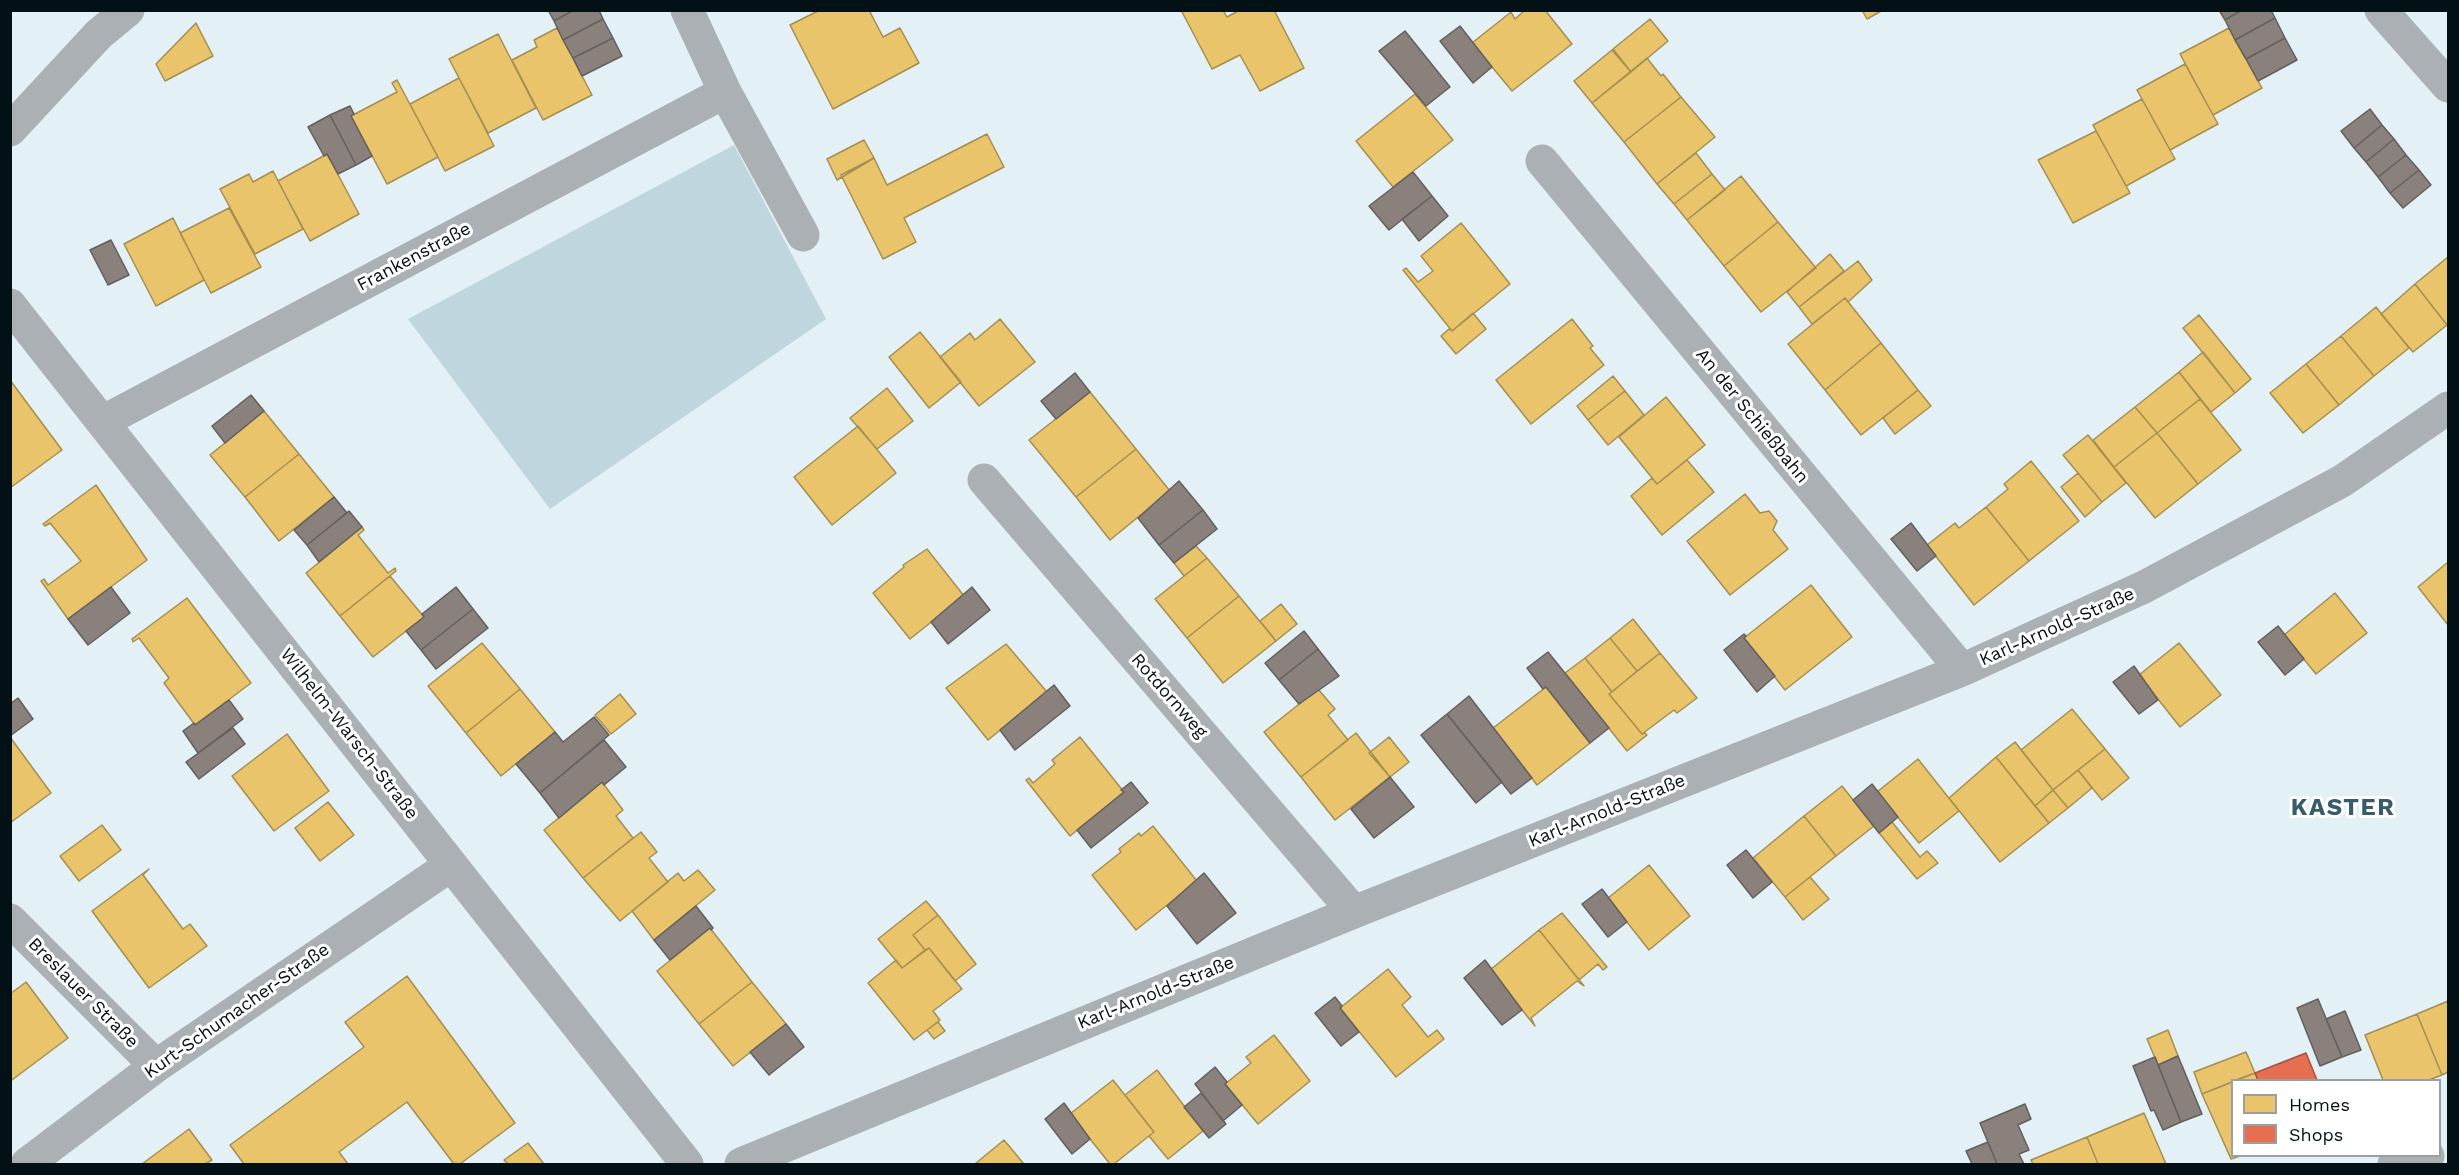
<!DOCTYPE html>
<meta charset="utf-8">
<style>
body{margin:0}
#map{position:relative;width:2459px;height:1175px;overflow:hidden;background:#e3f0f5;font-family:"Work Sans",sans-serif}
canvas{display:block}
.frame{position:absolute;inset:0;border:12px solid #031016;pointer-events:none}
.legend{position:absolute;left:2231px;top:1079px;width:210px;height:78px;box-sizing:border-box;background:#fff;border:2px solid #9a9fa2;margin:0;padding:8px 10px;list-style:none;font-size:18px;color:#031016}
.legend li{display:flex;align-items:center;gap:12px;height:30px}
.legend b{width:30px;border:2px solid #9a9fa2}
</style>
<div id="map">
<canvas width="2459" height="1175"></canvas>
<div class="frame"></div>
<ul class="legend">
<li><b style="height:16px;background:#e9c46a"></b>Homes</li>
<li><b style="height:16px;background:#e76f51"></b>Shops</li>
</ul>
</div>
<script>
const g = document.querySelector('canvas').getContext('2d');
g.lineJoin = 'round';
function fill(path, color) { g.fillStyle = color; g.fill(path, 'evenodd'); }
function stroke(path, color, width, dash) { g.strokeStyle = color; g.lineWidth = width; g.lineCap = dash ? 'butt' : 'round'; g.setLineDash(dash || []); g.stroke(path); }
function drawText(font, color, halo, rows, align = 'center') {
  g.font = font + ' "Work Sans",sans-serif'; g.lineWidth = 6; g.setLineDash([]); g.textBaseline = 'middle'; g.strokeStyle = halo; g.fillStyle = color; for (const [text, x, y, turn = 0] of rows) {
    g.save(); g.translate(x, y); g.rotate((+turn || 0) * Math.PI / 180); g.textAlign = isNaN(turn) ? turn : align; if (halo) g.strokeText(text, 0, 0); g.fillText(text, 0, 0); g.restore();
  }
}
fill(new Path2D(`
 M734 145 826 319 550 509 408 319Z`), '#c0d6de');
const homes = new Path2D(`
 M820 10H869L883 37 900 28 919 63 833 109 790 25Z
 M1181 10H1223L1227 17 1240 10H1274L1304 68 1260 91 1240 55 1212 69Z
 M1525 10H1545L1572 44 1512 91 1472 43 1511 12 1515 19Z
 M1862 10H1883L1867 19Z
 M1650 19 1668 41 1631 72 1613 49Z
 M196 23 213 56 165 81 156 64Z
 M557 28 592 95 543 120 512 60 537 47 534 40Z
 M2229 28 2262 88 2213 115 2180 54Z
 M498 34 536 108 488 133 449 59Z
 M1612 50 1631 72 1592 103 1574 81Z
 M1647 58 1661 76 1663 74 1681 97 1624 142 1592 103Z
 M2185 64 2218 124 2170 150 2137 90Z
 M459 78 494 146 445 171 410 104Z
 M397 80 438 157 387 184 351 116 397 92 392 83Z
 M1415 94 1453 140 1393 187 1356 141Z
 M1681 97 1715 137 1657 184 1624 142Z
 M2142 99 2175 159 2126 186 2093 125Z
 M2096 131 2130 193 2073 223 2038 160Z
 M987 134 1004 167 904 218 916 242 883 259 841 175 874 158 887 185Z
 M864 140 874 158 837 180 827 159Z
 M1696 153 1712 174 1674 204 1657 184Z
 M327 154 359 214 310 241 278 181Z
 M273 171 303 229 255 254 220 189 249 174 253 182Z
 M1712 174 1725 190 1687 220 1674 204Z
 M1741 176 1778 222 1724 266 1687 220Z
 M229 208 261 267 211 293 180 233Z
 M173 218 204 280 156 306 124 244Z
 M1778 222 1816 268 1761 312 1724 266Z
 M1461 223 1510 284 1452 331 1403 270 1406 268 1418 282 1433 271 1421 256Z
 M1830 254 1844 271 1799 307 1787 292Z
 M2448 257V323L2447 325 2415 284Z
 M1858 261 1872 280 1848 302 1845 298 1812 324 1799 307Z
 M2415 284 2447 325 2413 352 2381 314Z
 M1845 298 1881 343 1825 390 1788 344Z
 M2376 307 2409 348 2374 376 2341 336Z
 M1473 313 1486 329 1456 354 1441 336 1449 329 1452 331Z
 M2199 315 2251 379 2235 393 2183 328Z
 M1000 319 1035 362 979 406 940 357 970 333 975 340Z
 M1572 319 1593 346 1590 348 1604 365 1531 424 1496 380Z
 M920 332 961 382 929 408 889 357Z
 M2341 336 2374 376 2339 405 2306 364Z
 M1881 343 1918 390 1861 435 1825 390Z
 M2203 352 2235 393 2211 412 2179 372Z
 M2306 364 2339 405 2303 433 2270 393Z
 M2179 372 2200 399 2157 433 2135 407Z
 M1613 376 1625 391 1588 420 1577 406Z
 M10 380 62 450 10 488Z
 M887 388 913 421 877 449 850 418Z
 M1918 390 1931 406 1895 434 1883 418Z
 M1625 391 1644 415 1608 445 1588 420Z
 M1090 392 1136 449 1076 497 1029 440Z
 M1666 397 1705 445 1657 484 1619 437Z
 M2200 399 2241 450 2198 484 2157 433Z
 M2135 407 2157 433 2114 467 2093 440Z
 M264 411 299 454 245 497 210 455Z
 M858 426 896 473 832 525 794 477Z
 M2157 433 2198 484 2155 518 2114 467Z
 M2088 435 2126 483 2102 502 2063 455Z
 M1136 449 1170 491 1110 540 1076 497Z
 M299 454 334 497 279 541 245 497Z
 M1687 460 1714 492 1662 535 1631 496 1652 478 1657 484Z
 M2031 461 2079 521 2029 561 1986 507 2008 489 2004 484Z
 M2078 473 2102 502 2085 517 2061 487Z
 M96 485 147 560 68 619 41 581 44 579 48 585 81 561 50 523 45 526 43 524Z
 M1745 494 1760 513 1769 511 1777 521 1773 530 1788 549 1730 595 1687 541Z
 M1986 507 2029 561 1974 605 1927 545 1955 523 1959 528Z
 M362 527 364 530 358 535 388 573 395 568 396 571 340 616 306 573Z
 M1196 546 1207 558 1184 576 1174 563Z
 M927 549 964 596 910 639 873 593 904 567 903 565Z
 M1207 558 1239 596 1187 638 1155 599Z
 M2448 562V625L2418 587Z
 M390 576 424 617 373 657 340 616Z
 M1811 585 1852 637 1785 690 1744 638Z
 M2335 593 2367 633 2316 674 2284 635Z
 M1239 596 1276 641 1223 683 1187 638Z
 M187 598 251 683 195 725 164 683 169 678 139 638 133 642 132 639Z
 M1281 604 1297 624 1276 641 1260 621Z
 M1633 619 1660 653 1637 671 1610 638Z
 M1610 638 1637 671 1612 692 1585 658Z
 M482 643 520 689 466 733 428 686Z
 M2179 643 2221 695 2180 727 2139 675Z
 M1006 644 1047 692 988 740 946 688Z
 M1660 653 1697 698 1677 713 1674 710 1642 734 1609 694Z
 M1585 658 1612 692 1609 694 1642 734 1645 733 1647 735 1627 751 1565 673Z
 M1546 687 1590 743 1537 785 1493 728Z
 M520 689 555 732 501 776 466 733Z
 M1318 689 1335 709 1328 715 1348 740 1301 777 1264 732Z
 M620 694 636 714 611 734 595 715Z
 M2072 709 2105 749 2053 790 2021 750Z
 M1356 733 1390 777 1335 820 1301 777Z
 M287 734 329 791 274 831 232 776Z
 M10 737 51 793 10 823Z
 M1080 737 1124 792 1070 836 1026 780 1029 778 1033 783 1055 764 1052 760Z
 M1389 737 1409 762 1390 777 1369 753Z
 M2015 742 2053 790 2035 806 1996 757Z
 M2105 749 2129 778 2102 800 2078 770Z
 M1996 757 2049 823 2000 862 1949 798Z
 M1918 759 1959 811 1919 843 1877 792Z
 M2078 770 2092 788 2068 808 2053 790Z
 M602 782 623 810 616 816 633 838 583 878 544 830Z
 M1842 786 1874 826 1836 856 1804 816Z
 M2053 790 2068 808 2049 823 2035 806Z
 M328 802 354 835 320 861 295 828Z
 M1804 816 1836 856 1785 897 1753 858Z
 M1892 822 1920 857 1927 851 1938 863 1917 879 1879 833Z
 M102 825 121 850 79 881 60 856Z
 M1153 826 1197 881 1136 930 1092 875 1121 852 1119 849 1139 833 1141 836Z
 M641 832 657 852 649 858 668 882 620 921 583 878Z
 M1649 865 1690 916 1649 950 1608 898Z
 M149 869 143 875 183 929 190 924 207 946 149 988 92 911Z
 M698 870 715 890 654 940 632 911 678 873 684 881Z
 M1810 877 1829 899 1803 920 1785 897Z
 M926 901 938 915 913 935 925 950 902 968 878 939Z
 M1562 913 1607 967 1603 970 1598 964 1579 980 1539 930Z
 M938 915 976 964 955 981 929 948 925 950 913 935Z
 M710 928 752 982 699 1024 657 971Z
 M1539 930 1584 986 1577 981 1531 1018 1535 1026 1490 970Z
 M929 948 962 989 933 1011 940 1020 914 1040 868 983 896 960 902 968Z
 M1388 969 1411 997 1402 1005 1428 1037 1437 1030 1444 1039 1396 1077 1340 1008Z
 M407 976 515 1123 460 1164H454L407 1102 339 1152 348 1164H244L230 1145 364 1047 345 1022Z
 M26 982 68 1038 12 1080 10 1077V994Z
 M752 982 786 1024 733 1066 699 1024Z
 M2448 1001V1072L2442 1075 2417 1014Z
 M2417 1014 2442 1075 2429 1080H2383L2365 1035Z
 M938 1022 945 1031 934 1039 927 1030Z
 M2168 1030 2178 1056 2158 1065 2147 1039Z
 M1274 1035 1310 1081 1258 1124 1225 1084 1251 1063 1246 1057Z
 M2246 1052 2255 1073 2202 1094 2194 1072Z
 M1157 1070 1203 1131 1168 1159 1149 1136 1154 1132 1125 1095Z
 M2255 1073 2258 1080H2236Z
 M1113 1080 1154 1132 1114 1164H1110L1070 1114Z
 M2232 1082V1156H2240L2231 1159 2202 1094Z
 M2144 1113 2166 1164H2098L2087 1137Z
 M189 1129 212 1160 205 1164H142Z
 M2087 1137 2098 1164H2033L2031 1160Z
 M1004 1140 1024 1164H978L976 1163Z
 M528 1143 544 1164H508L504 1160Z`);
fill(homes, '#e9c46a');
stroke(homes, '#a48e51', 1.5);
const shops = new Path2D(`
 M2306 1053 2317 1080H2258L2255 1073Z`);
fill(shops, '#e76f51');
stroke(shops, '#a3523f', 1.5);
const industry = new Path2D(`
 M548 10H574L554 21Z
 M574 10H599L603 19 563 40 554 21Z
 M2219 10H2242L2225 20Z
 M2242 10H2271L2275 18 2235 40 2225 20Z
 M2275 18 2285 38 2246 59 2235 40Z
 M603 19 613 38 573 58 563 40Z
 M1460 26 1492 67 1473 83 1440 41Z
 M1405 31 1450 87 1426 106 1379 51Z
 M613 38 622 56 582 76 573 58Z
 M2285 38 2297 60 2258 81 2246 59Z
 M350 106 354 114 351 116 372 156 356 165 330 115Z
 M2370 109 2382 125 2354 148 2341 131Z
 M330 115 356 165 338 174 327 154 324 156 308 127Z
 M2382 125 2394 139 2366 162 2354 148Z
 M2394 139 2406 155 2378 177 2366 162Z
 M2406 155 2419 170 2390 193 2378 177Z
 M2419 170 2431 185 2403 208 2390 193Z
 M1413 172 1432 196 1389 230 1369 206Z
 M1432 196 1448 216 1419 241 1402 219Z
 M111 240 129 275 108 285 90 250Z
 M1075 373 1090 392 1056 419 1041 401Z
 M251 395 264 411 225 443 212 426Z
 M1179 481 1203 510 1159 545 1138 518Z
 M334 497 347 513 307 545 294 530Z
 M1203 510 1217 529 1174 563 1159 545Z
 M349 511 362 527 319 562 307 545Z
 M1911 523 1936 556 1917 571 1891 539Z
 M111 587 130 613 88 645 68 619Z
 M456 587 473 609 421 650 406 631 424 617 422 614Z
 M972 587 990 610 948 644 931 622Z
 M473 609 488 628 436 669 421 650Z
 M2278 626 2304 659 2285 675 2258 642Z
 M1304 631 1318 649 1279 680 1265 663Z
 M1744 634 1746 636 1744 638 1775 676 1757 692 1724 650Z
 M1318 649 1339 676 1299 704 1279 680Z
 M1548 652 1609 728 1590 743 1546 687 1543 689 1527 668Z
 M2134 666 2158 700 2139 714 2113 682Z
 M1054 685 1070 706 1015 750 1000 730Z
 M1469 696 1532 778 1511 794 1447 714Z
 M18 698 33 719 10 736V704Z
 M229 700 243 719 198 753 183 731 194 723 195 725Z
 M1447 714 1502 782 1476 803 1421 735Z
 M594 717 609 735 540 793 516 764 555 732 563 742Z
 M233 728 245 744 199 779 186 762Z
 M604 740 626 767 604 785 602 782 559 818 540 793Z
 M1390 777 1414 807 1374 838 1351 809Z
 M1131 782 1148 803 1091 848 1077 830 1124 792 1121 790Z
 M1872 784 1898 817 1879 833 1853 800Z
 M1746 850 1772 882 1753 898 1727 865Z
 M1204 873 1236 913 1197 944 1167 906Z
 M1602 889 1627 922 1608 937 1582 904Z
 M696 906 713 928 711 930 710 928 670 960 654 940Z
 M1485 960 1522 1010 1502 1025 1464 978Z
 M1335 997 1342 1006 1340 1008 1359 1032 1341 1046 1315 1013Z
 M2318 999 2342 1057 2320 1066 2297 1008Z
 M2345 1011 2361 1050 2342 1057 2326 1019Z
 M786 1024 804 1047 769 1075 750 1052Z
 M2178 1056 2202 1114 2181 1122 2158 1065Z
 M2155 1057 2181 1122 2163 1130 2154 1110 2151 1111 2133 1066Z
 M1215 1067 1227 1082 1225 1084 1242 1105 1223 1121 1195 1084Z
 M1201 1093 1226 1124 1209 1138 1184 1107Z
 M1064 1103 1090 1139 1072 1154 1045 1119Z
 M2025 1104 2031 1119 2018 1125 2029 1150 2019 1154 2024 1164H1997L1980 1123Z
 M1988 1142 1997 1164H1972L1966 1151Z`);
fill(industry, '#8a817c');
stroke(industry, '#625f5d', 1.5);
stroke(new Path2D(`
 M2381 10 2448 86
 M725 92 803 235
 M10 130 99 34 128 10
 M1542 161 1962 670
 M10 305 687 1164
 M104 421 725 92 687 10
 M984 480 1354 912
 M10 920 156 1066
 M27 1164 156 1066 451 865
 M741 1164 1354 912 1962 670 2144 587 2342 481 2448 408
 M2394 1164 2428 1156`), '#aab0b4', 33);
drawText('18px', '#031016', '#fff', [
 ["Frankenstraße",414,257,-28],
 ["An der Schießbahn",1752,416,51],
 ["Karl-Arnold-Straße",2057,627,-24],
 ["Rotdornweg",1169,696,49],
 ["Wilhelm-Warsch-Straße",349,734,52],
 ["Karl-Arnold-Straße",1607,811,-22],
 ["Breslauer Straße",83,993,45],
 ["Karl-Arnold-Straße",1156,993,-22],
 ["Kurt-Schumacher-Straße",237,1011,-35]
]);
g.letterSpacing = '1.5px';
drawText('bold 24px', '#385c6a', '#fff', [
 ["KASTER",2343,808]
]);
g.letterSpacing = '0px';
</script>
